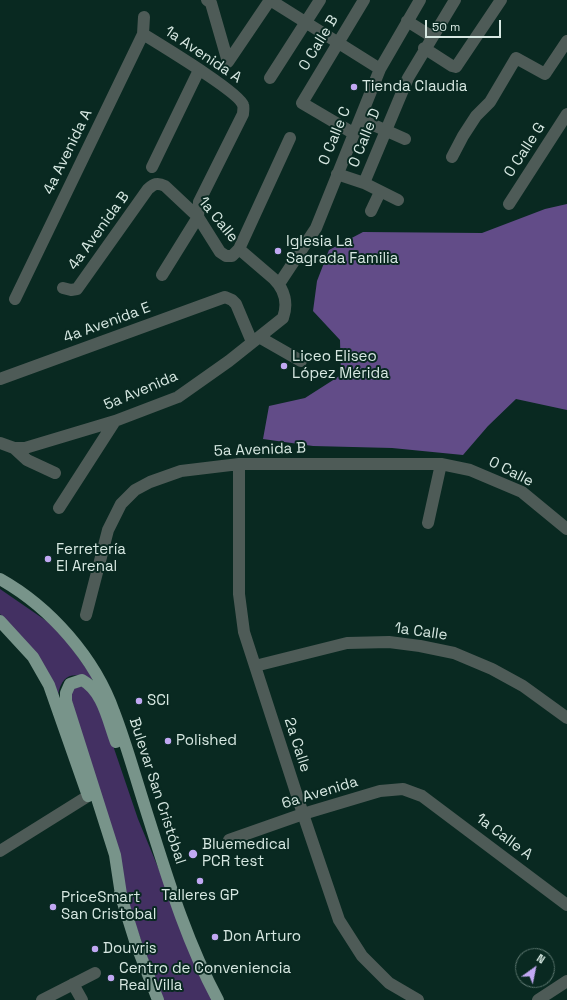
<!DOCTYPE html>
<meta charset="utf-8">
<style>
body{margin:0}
#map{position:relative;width:567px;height:1000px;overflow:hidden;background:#092921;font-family:"Space Grotesk",sans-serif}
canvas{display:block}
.north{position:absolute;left:515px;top:948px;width:40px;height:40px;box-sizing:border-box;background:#092921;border:1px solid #5b756e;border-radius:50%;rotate:33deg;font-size:11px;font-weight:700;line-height:16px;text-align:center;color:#d7e8e2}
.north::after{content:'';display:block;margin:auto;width:14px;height:18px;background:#c1a8f3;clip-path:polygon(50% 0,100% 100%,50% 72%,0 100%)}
.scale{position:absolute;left:425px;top:20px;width:76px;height:18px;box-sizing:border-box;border:2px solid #d7e8e2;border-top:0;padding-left:5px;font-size:12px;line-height:14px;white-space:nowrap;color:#d7e8e2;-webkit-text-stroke:3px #092921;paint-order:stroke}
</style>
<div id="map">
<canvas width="567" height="1000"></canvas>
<div class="north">N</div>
<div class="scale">50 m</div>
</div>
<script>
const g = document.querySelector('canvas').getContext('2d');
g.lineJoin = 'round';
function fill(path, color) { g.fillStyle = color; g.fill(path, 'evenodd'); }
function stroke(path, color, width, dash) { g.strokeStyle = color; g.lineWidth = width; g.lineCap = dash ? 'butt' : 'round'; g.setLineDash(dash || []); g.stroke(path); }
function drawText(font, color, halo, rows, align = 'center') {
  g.font = font + ' "Space Grotesk",sans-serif'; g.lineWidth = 4; g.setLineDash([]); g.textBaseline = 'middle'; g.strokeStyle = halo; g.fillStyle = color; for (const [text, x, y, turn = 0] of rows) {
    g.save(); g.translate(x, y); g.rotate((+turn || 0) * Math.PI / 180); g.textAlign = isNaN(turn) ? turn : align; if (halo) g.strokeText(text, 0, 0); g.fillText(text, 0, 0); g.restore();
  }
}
fill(new Path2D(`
 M0 589 48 622 69 644 94 680C75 672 62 672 58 695L26 642 0 614Z
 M79 686 86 688 91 692 105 722 138 819 213 1000H163L127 902 70 694 73 689Z`), '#433062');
fill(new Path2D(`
 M567 204V410L516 399 488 426 463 455 392 448 313 446 263 439 269 406 305 398 341 375 340 340 313 311 317 281 329 250 363 232 482 233 545 209Z`), '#624c88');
stroke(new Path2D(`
 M207 0 211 3 228 62 270 0
 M270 0 380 69
 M407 21 431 36
 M143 34C159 44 239 92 243 105 244 107 243 112 243 114L199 202 198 217 162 275
 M424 48 452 66 456 67 501 0
 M270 78 320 0
 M360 119 405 139
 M353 133 302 103 364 0
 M452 157 463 136 476 116 490 102 516 58 545 74 567 41
 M152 167 199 70
 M337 174 364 183 398 200
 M364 183 408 78 455 0
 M509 204 567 114
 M371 211 380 192
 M239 249 290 138
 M279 284 316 228 380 69 420 0
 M15 299 143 34 144 17
 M259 337 301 361
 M0 379 225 297 232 300 236 304 252 342
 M0 443 14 448H25L115 421 178 397 229 361 283 318C288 304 285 290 274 279L239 249 232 256H226L220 252 198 217 165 186C157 182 154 184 148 189L77 289 71 290 63 288
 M14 448 27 460 55 473
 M239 464V594L244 632 303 814 339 920 362 956 389 983 418 1000
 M59 508 115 421
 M428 523 441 464
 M86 615 108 530 121 504 135 490 150 482 181 471 239 464H441L470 470 522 492 567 529
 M255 666 347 643 389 642 420 646 454 653 492 669 523 686 567 718
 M229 840 303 814 380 791 403 789 422 796 567 905
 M0 851 88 796
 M73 984 82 1000
 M42 1000 95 973
 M538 1000 567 981`), '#4e5b57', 12);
stroke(new Path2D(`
 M0 579C50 607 95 658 114 712 126 743 135 776 145 807 166 873 185 939 218 1000
 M0 621 33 657 49 685 88 796
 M116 742C108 721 103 691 82 680L70 684 66 693V701L115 855 122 901
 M120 893 136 944 158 1000`), '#78948a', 12);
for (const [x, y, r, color] of [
 [354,87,4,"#c1a8f3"],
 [278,251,4,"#c1a8f3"],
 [284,366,4,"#c1a8f3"],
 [48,559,4,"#c1a8f3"],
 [139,701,4,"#c1a8f3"],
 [168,741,4,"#c1a8f3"],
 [193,854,5,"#c1a8f3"],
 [200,881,4,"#c1a8f3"],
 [53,907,4,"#c1a8f3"],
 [215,937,4,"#c1a8f3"],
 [95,949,4,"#c1a8f3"],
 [111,978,4,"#c1a8f3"]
]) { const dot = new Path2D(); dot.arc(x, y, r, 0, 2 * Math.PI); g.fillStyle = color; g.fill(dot); stroke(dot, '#092921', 1.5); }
drawText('15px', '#d7e8e2', '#092921', [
 ["0 Calle B",319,43,-59],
 ["1a Avenida A",203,55,34],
 ["0 Calle C",335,136,-68],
 ["0 Calle D",365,138,-68],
 ["0 Calle G",525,150,-57],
 ["4a Avenida A",68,152,-64],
 ["1a Calle",218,220,51],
 ["4a Avenida B",99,231,-54],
 ["4a Avenida E",107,323,-20],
 ["5a Avenida",141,391,-23],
 ["5a Avenida B",260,450,-2],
 ["0 Calle",511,472,27],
 ["1a Calle",421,632,8],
 ["2a Calle",297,745,72],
 ["Bulevar San Cristóbal",157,791,72],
 ["6a Avenida",320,793,-17],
 ["1a Calle A",504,837,37]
]);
drawText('15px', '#d7e8e2', '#092921', [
 ["Tienda Claudia",362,87],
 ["Iglesia La",286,242],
 ["Sagrada Familia",286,259],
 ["Liceo Eliseo",292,357],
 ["López Mérida",292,374],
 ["Ferretería",56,550],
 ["El Arenal",56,567],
 ["SCI",147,701],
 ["Polished",176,741],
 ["Bluemedical",202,845],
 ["PCR test",202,862],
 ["Talleres GP",200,896,"center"],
 ["PriceSmart",61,898],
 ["San Cristobal",61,915],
 ["Don Arturo",223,937],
 ["Douvris",103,949],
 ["Centro de Conveniencia",119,969],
 ["Real Villa",119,986]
], 'left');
</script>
